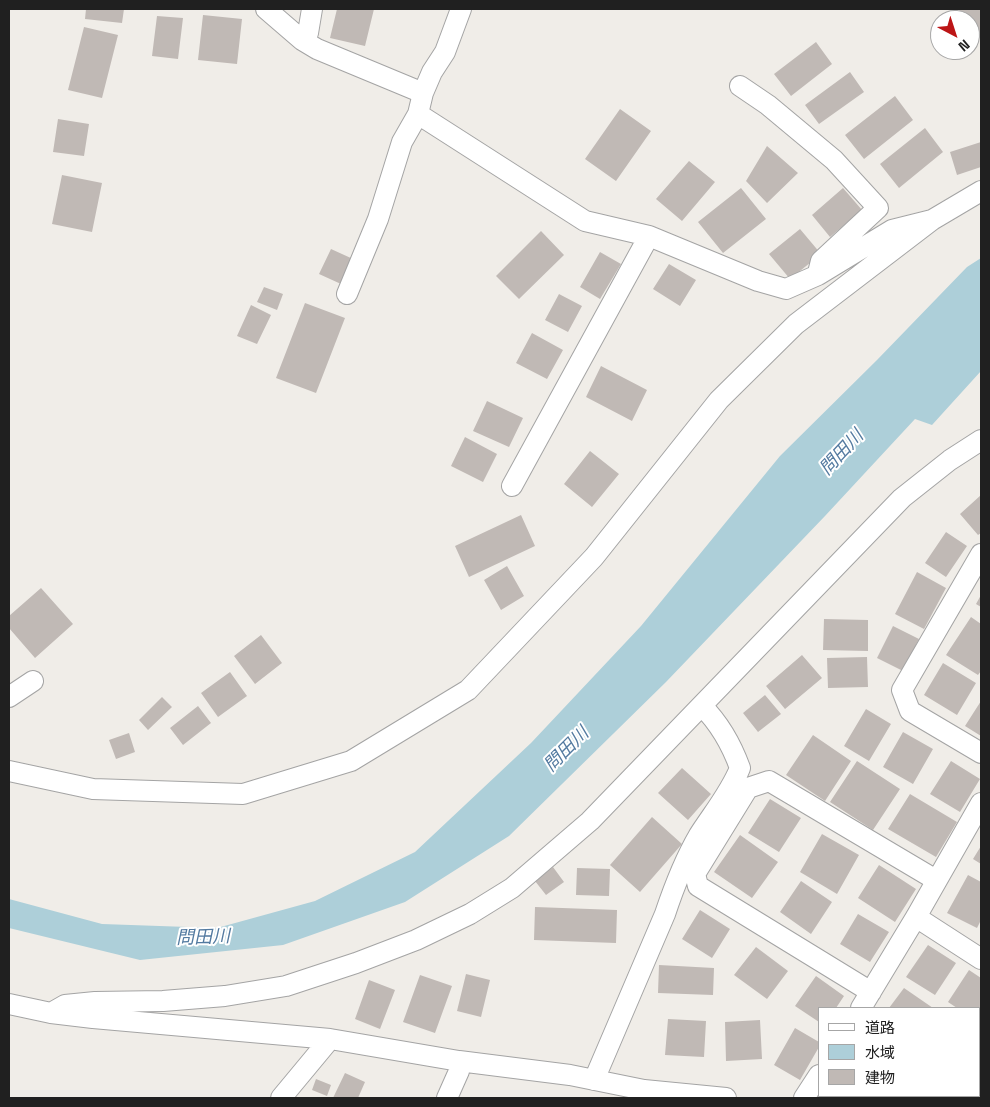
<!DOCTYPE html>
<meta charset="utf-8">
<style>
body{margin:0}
#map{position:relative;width:990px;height:1107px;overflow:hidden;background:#f0ede8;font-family:"Space Grotesk","Noto Sans JP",sans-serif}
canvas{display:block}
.frame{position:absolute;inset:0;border:10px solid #202020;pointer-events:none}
.legend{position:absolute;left:818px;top:1007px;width:162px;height:90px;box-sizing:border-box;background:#fff;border:1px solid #a6a6a6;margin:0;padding:6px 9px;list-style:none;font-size:15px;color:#202020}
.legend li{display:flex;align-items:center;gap:10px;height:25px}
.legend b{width:25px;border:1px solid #a6a6a6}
.north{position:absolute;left:930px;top:10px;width:50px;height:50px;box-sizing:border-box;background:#fff;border:1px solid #a6a6a6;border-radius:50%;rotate:140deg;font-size:14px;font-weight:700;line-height:20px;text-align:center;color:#202020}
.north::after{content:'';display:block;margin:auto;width:18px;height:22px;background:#bc1516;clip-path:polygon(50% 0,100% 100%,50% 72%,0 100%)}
</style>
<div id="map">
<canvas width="990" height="1107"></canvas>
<div class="frame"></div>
<ul class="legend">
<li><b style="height:6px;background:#fff"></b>道路</li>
<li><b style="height:14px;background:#adcfd9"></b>水域</li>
<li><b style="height:14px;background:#c0b9b5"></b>建物</li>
</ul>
<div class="north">N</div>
</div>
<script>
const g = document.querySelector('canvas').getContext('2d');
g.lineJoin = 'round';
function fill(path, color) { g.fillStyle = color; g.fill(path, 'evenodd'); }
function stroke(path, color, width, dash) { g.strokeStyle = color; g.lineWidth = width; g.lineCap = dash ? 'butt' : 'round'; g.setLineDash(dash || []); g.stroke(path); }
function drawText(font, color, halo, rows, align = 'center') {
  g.font = font + ' "Space Grotesk","Noto Sans JP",sans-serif'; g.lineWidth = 4; g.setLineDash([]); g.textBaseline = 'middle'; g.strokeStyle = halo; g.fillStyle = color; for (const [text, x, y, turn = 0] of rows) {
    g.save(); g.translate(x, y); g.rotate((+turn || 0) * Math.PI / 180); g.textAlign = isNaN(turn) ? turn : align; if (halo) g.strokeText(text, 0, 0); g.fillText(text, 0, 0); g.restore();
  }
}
fill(new Path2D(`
 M981 258V371L932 425 915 419 825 516 666 682 509 836 405 902 283 945 140 960 9 928V899L102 924 217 928 315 901 415 852 531 743 641 626 780 456 877 360 967 267Z`), '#adcfd9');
fill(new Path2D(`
 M86 9H124L122 23 85 19Z
 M337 9H374L365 46 330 38Z
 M958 9H981V32L980 33Z
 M203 15 242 19 237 64 198 60Z
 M157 16 183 18 178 59 152 56Z
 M84 27 118 35 102 98 68 90Z
 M816 42 832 64 791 96 774 74Z
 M850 72 864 92 819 124 805 105Z
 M895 96 913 120 864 159 845 135Z
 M620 109 651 131 616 181 585 159Z
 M58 119 89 124 84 156 53 152Z
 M925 128 943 152 899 188 880 164Z
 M981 142V167L957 175 950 152Z
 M767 146 798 173 767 203 746 181Z
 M689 161 715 182 682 221 656 199Z
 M62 175 102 183 92 232 52 224Z
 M741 188 766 219 723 253 698 222Z
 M843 188 862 210 830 237 812 215Z
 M800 229 821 254 790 279 769 254Z
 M541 231 564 255 519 299 496 276Z
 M331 249 353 259 341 284 319 274Z
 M600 252 621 264 600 299 580 287Z
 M669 264 696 280 680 306 653 289Z
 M264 287 283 294 277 310 257 302Z
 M559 294 582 306 568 332 545 320Z
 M305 303 345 318 316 393 276 378Z
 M251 305 271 315 257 344 237 336Z
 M532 333 563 350 547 379 516 363Z
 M601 366 647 390 632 421 586 397Z
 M487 401 523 418 509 447 473 431Z
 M465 437 497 454 483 482 451 466Z
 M590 451 619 474 592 507 564 484Z
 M981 495V533L978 535 960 514Z
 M521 515 535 546 469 577 455 546Z
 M946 532 967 546 946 577 925 563Z
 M507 566 524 596 501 610 484 580Z
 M917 572 946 588 924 629 895 614Z
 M41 588 73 624 35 658 9 628V616Z
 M981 595V607L976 604Z
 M971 617 981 624V671L978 675 946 655Z
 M824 619 868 620V651L823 650Z
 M893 626 919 639 903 671 877 658Z
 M261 635 282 663 255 684 234 656Z
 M802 655 822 678 785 709 766 686Z
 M867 657 868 687 828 688 827 658Z
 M943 663 976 683 957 715 924 695Z
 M230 672 247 696 218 717 201 693Z
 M765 695 781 714 758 732 743 713Z
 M162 697 172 707 148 730 139 720Z
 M981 701V736L965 726Z
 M198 706 211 723 183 745 170 728Z
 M866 709 891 724 869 761 844 746Z
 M903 732 933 749 913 784 883 767Z
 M129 733 135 752 116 759 109 740Z
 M813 735 851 761 825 801 786 775Z
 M857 761 900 789 873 830 830 802Z
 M951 761 980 779 960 812 930 794Z
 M682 768 711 794 688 820 658 793Z
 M910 794 957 822 936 857 888 829Z
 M770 799 801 818 779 852 748 833Z
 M652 817 682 844 640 892 610 865Z
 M822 834 859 855 837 894 800 872Z
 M740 835 778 862 752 898 714 872Z
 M981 846V864L973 859Z
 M879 865 916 889 895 922 858 898Z
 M553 867 564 882 546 895 535 881Z
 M577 868 610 869 609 896 576 895Z
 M968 875 981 882V920L977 928 947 913Z
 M801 881 832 902 811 934 780 912Z
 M535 907 617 910 616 943 534 940Z
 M700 910 730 929 712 958 682 939Z
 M858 914 889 932 870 962 840 944Z
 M928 945 956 963 935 995 906 977Z
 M756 947 788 971 767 999 734 975Z
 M659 965 714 968 713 995 658 993Z
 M969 970 981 978V1014L979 1017V1008H957L948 1002Z
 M466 974 490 980 481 1017 457 1011Z
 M420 975 452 986 435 1033 403 1022Z
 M816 976 844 996 836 1008H819V1022L795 1006Z
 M369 980 395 990 380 1029 355 1019Z
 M904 988 933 1008H889Z
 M668 1019 706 1021 704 1057 665 1055Z
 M760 1020 762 1059 726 1061 725 1022Z
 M795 1028 819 1042V1047L800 1080 774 1065Z
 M345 1073 365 1082 358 1098H333Z
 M316 1079 331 1085 327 1096 312 1090Z`), '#c0b9b5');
const minor = new Path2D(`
 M266 9 302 40 317 49 423 93
 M461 9 445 52 432 72 423 93 418 114 585 221 649 236 758 281 786 289 818 275 892 230 932 220 981 191
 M302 40 308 33 312 9
 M740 86 768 105 834 160 878 208 821 261 818 273
 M347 294 378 219 402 142 418 114
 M512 486 649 236
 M981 554 902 690 910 711 981 753
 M9 697 33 681
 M9 771 93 789 243 794 351 761 468 690 594 557 719 400 796 324 932 220
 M916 917 981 959
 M871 992 698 886 695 874 748 788 769 781 936 880
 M9 1004 51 1013 93 1018 330 1039 459 1061 570 1075 644 1090 726 1098
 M861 1008 916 917 981 803
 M51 1013 65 1005 95 1002 163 1001 225 996 286 986 356 963 416 940 470 914 512 888 590 821 902 498 950 460 981 440
 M594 1080 665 914C674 887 685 859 699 835 713 813 730 793 740 768 732 746 719 723 702 706
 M281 1098 330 1039
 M447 1098 459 1071V1061
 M804 1098 819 1075
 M938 1098 981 1096`);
stroke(minor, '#a4a4a4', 22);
stroke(minor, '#fff', 20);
drawText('italic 18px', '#537aa0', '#fff', [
 ["問田川",842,453,-47],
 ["問田川",567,750,-45],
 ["問田川",203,938,-2]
]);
</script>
